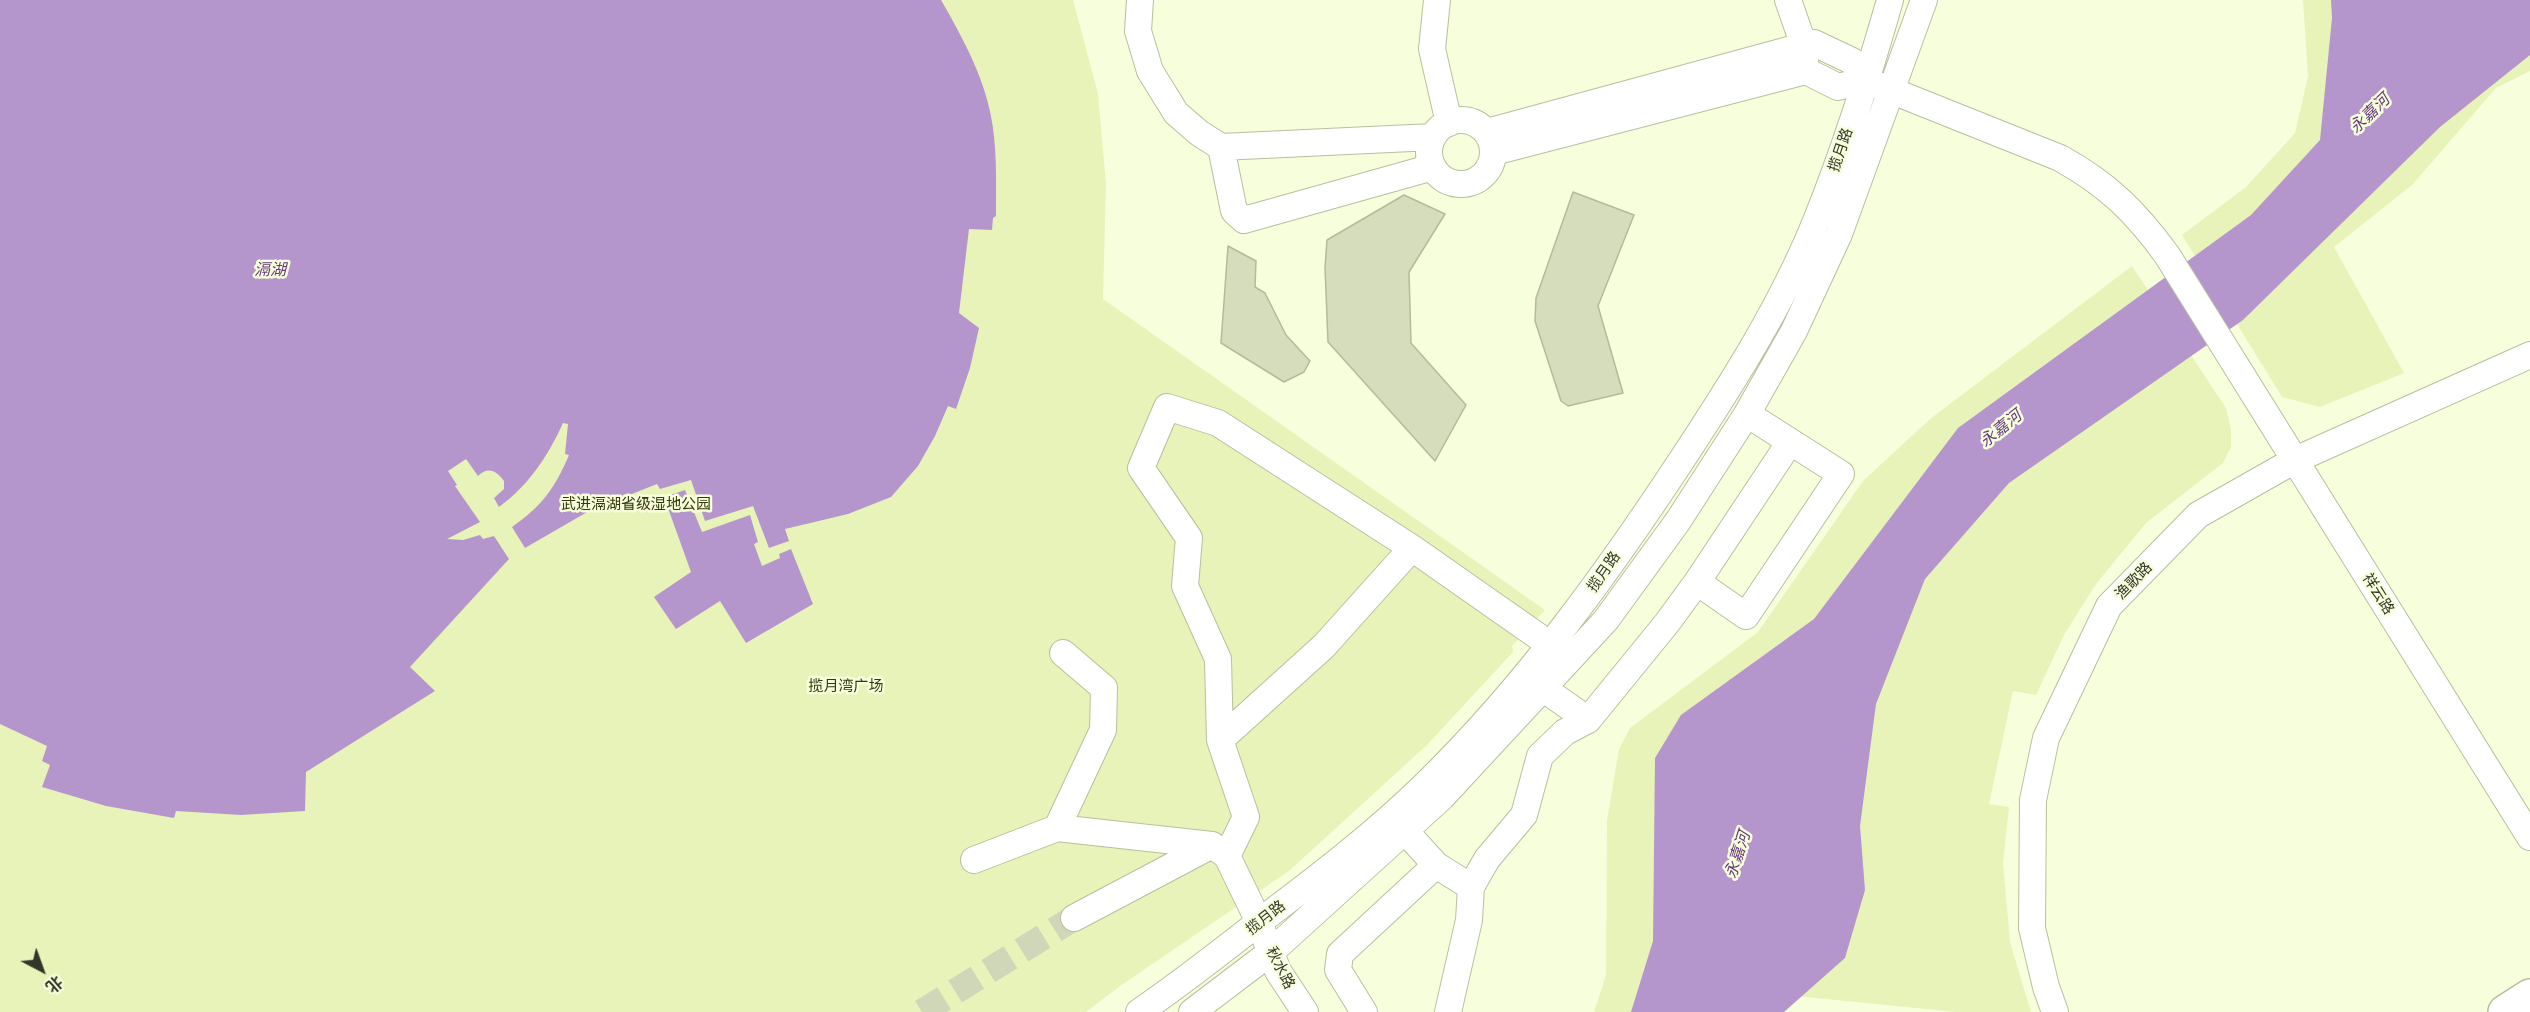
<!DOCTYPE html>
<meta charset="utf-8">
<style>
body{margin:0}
#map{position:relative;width:2530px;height:1012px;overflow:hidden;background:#f7fedc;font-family:Figtree,"Noto Sans SC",sans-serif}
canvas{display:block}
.north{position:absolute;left:12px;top:940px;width:60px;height:60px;-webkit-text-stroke:4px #f7fedc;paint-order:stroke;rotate:139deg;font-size:16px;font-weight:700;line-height:24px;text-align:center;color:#343629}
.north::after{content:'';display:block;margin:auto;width:21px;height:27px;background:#343629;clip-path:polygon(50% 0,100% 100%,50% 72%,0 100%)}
</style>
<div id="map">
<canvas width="2530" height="1012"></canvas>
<div class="north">北</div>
</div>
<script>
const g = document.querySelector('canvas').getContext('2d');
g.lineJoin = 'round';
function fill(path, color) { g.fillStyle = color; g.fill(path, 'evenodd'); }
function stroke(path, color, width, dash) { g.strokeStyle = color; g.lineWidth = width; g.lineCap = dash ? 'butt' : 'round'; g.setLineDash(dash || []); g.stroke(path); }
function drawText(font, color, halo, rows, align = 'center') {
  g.font = font + ' Figtree,"Noto Sans SC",sans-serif'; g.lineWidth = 5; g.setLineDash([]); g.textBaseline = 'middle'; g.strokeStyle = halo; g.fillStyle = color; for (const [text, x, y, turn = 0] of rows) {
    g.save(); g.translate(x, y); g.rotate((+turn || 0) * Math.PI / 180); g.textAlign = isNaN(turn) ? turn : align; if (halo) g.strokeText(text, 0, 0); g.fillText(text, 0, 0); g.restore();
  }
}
fill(new Path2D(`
 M0 0H1073L1098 94 1106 184 1103 299 1545 610 1512 646 1513 652 1427 745 1289 871 1120 986 1086 1012H0Z
 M2303 0H2530V71L2496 88 2412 185 2334 247 2404 373 2320 407 2282 397 2182 235 2246 187 2295 133 2308 76Z
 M2132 266 2226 408 2231 430V447L2223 463 2146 523 2096 584 2064 635 2036 695 2013 691 1989 804 2009 807 2003 863 2010 942 2031 1012H1956L1696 986 1679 1012H1594L1606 975 1607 820 1619 749 1630 728 1758 632 1863 481 1930 419Z`), '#e8f3b9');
fill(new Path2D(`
 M0 0H941C964 40 987 82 993 128 997 157 996 187 996 216L993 218 992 230 969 229 959 313 979 328 970 368 956 409 948 406 935 436 918 466 891 497 848 514 785 529 789 541 769 548 753 506 705 521 691 480 660 489 657 484 589 511 525 548 512 527C542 506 555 488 569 455L565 454 568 424 563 423C548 456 529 485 499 507L494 498 504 489V481C497 471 488 466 478 476L466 459 448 471 457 485 455 486 480 522 447 539 463 540 480 535 483 539 494 536 509 559 410 667 435 691 306 772 305 811 241 815 176 811 174 818 106 806 42 787 50 765 42 761 47 746 0 724Z
 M2331 0H2530V55L2440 127 2243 320 2009 483 1925 579 1876 704 1860 826 1865 890 1845 958 1784 1012H1631L1653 941 1655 758 1681 715 1814 619 1958 428 2251 215 2320 140 2332 18Z
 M685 490 702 532 750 515 758 542 754 544 762 566 780 558 779 554 791 549 813 604 746 643 720 601 676 629 654 597 691 572 664 497Z`), '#b596cc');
const building = new Path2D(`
 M1573 192 1634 215 1598 306 1623 393 1568 406 1561 401 1535 321 1536 298Z
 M1404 195 1445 214 1409 272 1411 343 1466 405 1435 461 1328 342 1325 267 1327 240Z
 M1228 246 1256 261 1255 287 1265 293 1286 335 1310 361 1304 372 1284 382 1221 343Z`);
fill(building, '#d6ddbc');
stroke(building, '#b4bb9a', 1.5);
stroke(new Path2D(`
 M922 1012 1074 918`), '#d0d6b8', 26, [26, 13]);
const minor = new Path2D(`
 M1140 0 1138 31 1150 71 1176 113 1199 133 1221 147 1433 137
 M1437 0 1432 49 1449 123
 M1788 0 1804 46 1805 62
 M1429 152a32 32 0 1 1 64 0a32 32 0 1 1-64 0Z
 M1487 132 1814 43 1852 61 1865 80
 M1221 147 1234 211 1244 220 1433 167
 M1494 152 1806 71 1838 87 1865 80 2060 158C2107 184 2135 211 2167 255L2530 837
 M1697 582 1746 616 1841 474 1747 414
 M1544 689 1588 720 1667 623 1697 582 1790 442
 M1220 740 1324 646 1412 548
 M1057 828 1103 730 1104 688 1063 653
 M1405 831 1436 865 1471 887
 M974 860 1057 828 1212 845 1227 856
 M1074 918 1212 845
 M1139 1012C1182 983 1222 951 1263 919 1320 876 1376 833 1427 783 1526 686 1608 572 1683 458 1733 382 1782 305 1816 221 1845 149 1869 74 1890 0
 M1192 1012 1271 952 1442 797 1606 620 1678 521 1747 414 1794 331 1839 234 1924 0
 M1305 1012 1278 971 1259 922 1227 856 1246 817 1220 740 1218 659 1185 586 1189 538 1141 468 1167 407 1218 423 1412 548 1549 644
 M1364 1012 1338 970 1340 954 1436 865
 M1448 1012 1469 920 1471 887 1487 859 1524 815 1540 756 1565 732 1588 720
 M2055 1012 2046 987 2032 928 2033 800 2046 738 2109 606 2198 515 2295 460 2530 355`);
const major = new Path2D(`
 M2505 1012 2530 996`);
stroke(minor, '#b8bf9f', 28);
stroke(major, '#b8bf9f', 36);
stroke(minor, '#fff', 26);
stroke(major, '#fff', 33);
drawText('15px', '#343629', '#f7fedc', [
 ["揽月路",1841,150,-71],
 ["揽月路",1604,572,-55],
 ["渔歌路",2134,581,-46],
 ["祥云路",2378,594,58],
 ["揽月路",1266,918,-38],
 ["秋水路",1280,968,63]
]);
drawText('15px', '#333908', '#f7fedc', [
 ["武进滆湖省级湿地公园",636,505],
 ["揽月湾广场",846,687]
]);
drawText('italic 16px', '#63397c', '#f7fedc', [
 ["永嘉河",2370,114,-44],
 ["滆湖",270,270],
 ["永嘉河",2001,429,-39],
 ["永嘉河",1738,855,-72]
]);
</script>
